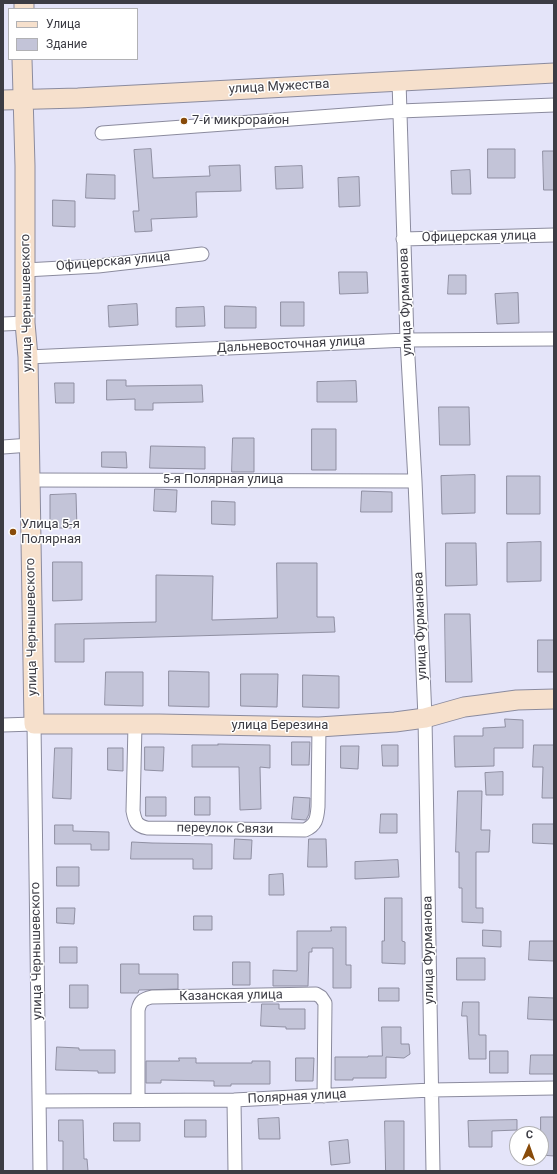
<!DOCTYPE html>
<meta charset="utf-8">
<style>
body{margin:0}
#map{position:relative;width:557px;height:1174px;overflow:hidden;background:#e4e4f9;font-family:Roboto,sans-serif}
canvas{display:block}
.frame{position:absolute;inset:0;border:4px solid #3c3c44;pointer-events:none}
.legend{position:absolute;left:8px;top:8px;width:130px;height:52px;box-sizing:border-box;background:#fff;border:1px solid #b1b1b4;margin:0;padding:5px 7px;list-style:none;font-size:12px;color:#3c3c44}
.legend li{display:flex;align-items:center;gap:8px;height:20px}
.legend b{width:20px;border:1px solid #b1b1b4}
.north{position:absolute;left:509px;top:1126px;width:40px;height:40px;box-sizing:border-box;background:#fff;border:1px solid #b1b1b4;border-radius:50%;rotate:2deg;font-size:11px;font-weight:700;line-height:16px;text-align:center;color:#3c3c44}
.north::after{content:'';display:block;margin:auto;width:14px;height:18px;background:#884b0a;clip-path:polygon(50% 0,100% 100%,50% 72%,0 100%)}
</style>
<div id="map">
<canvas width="557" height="1174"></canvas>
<div class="frame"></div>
<ul class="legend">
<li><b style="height:5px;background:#f6e0cc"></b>Улица</li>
<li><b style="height:11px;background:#c3c4d8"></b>Здание</li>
</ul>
<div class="north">С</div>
</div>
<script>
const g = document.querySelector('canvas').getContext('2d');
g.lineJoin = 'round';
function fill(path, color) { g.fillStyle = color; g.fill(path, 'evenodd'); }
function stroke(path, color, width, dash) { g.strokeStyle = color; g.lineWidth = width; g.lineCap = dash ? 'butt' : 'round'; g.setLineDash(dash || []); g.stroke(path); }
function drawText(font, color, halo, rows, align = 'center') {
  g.font = font + ' Roboto,sans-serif'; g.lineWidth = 3; g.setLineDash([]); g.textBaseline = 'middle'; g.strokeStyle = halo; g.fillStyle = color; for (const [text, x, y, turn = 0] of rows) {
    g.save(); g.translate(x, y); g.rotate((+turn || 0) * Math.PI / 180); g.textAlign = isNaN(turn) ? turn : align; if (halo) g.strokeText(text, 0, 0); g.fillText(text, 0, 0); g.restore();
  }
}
const building = new Path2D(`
 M151 149 153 178 210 176 209 166 240 165 241 191 196 192 197 217 151 219 152 231 135 232 133 211H139L134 150Z
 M488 149H515V178H488Z
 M543 151H554V190H544Z
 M302 166 303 188 276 189 275 167Z
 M470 170 471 194H452L451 171Z
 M87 174 115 175V199L86 198Z
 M359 177 360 206 339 207 338 178Z
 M53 200 75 201V227L53 226Z
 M339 272H367L368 293 340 294Z
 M449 275H466V294H448Z
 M518 293 519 323 497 324 495 294Z
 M281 302H304V326H281Z
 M137 304 138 325 109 327 108 306Z
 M225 306 256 307V328H225Z
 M204 307 205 326 176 327V308Z
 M107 380H126V386L202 385 203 402 153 403V410H135V399L107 400Z
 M356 381 357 402H317V382Z
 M55 383H74V403H56Z
 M439 407H469L470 445H440Z
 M312 429H336V470H312Z
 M233 438H254V472H232Z
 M151 446 205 447V469L150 468Z
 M102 452H126L127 468 102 467Z
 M475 475V513L442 514 441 476Z
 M507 476H540V514H507Z
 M155 489 177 490 176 512 154 511Z
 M362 491 392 492V512H361Z
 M76 494 77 528H50V495Z
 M212 501 235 502V525L212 524Z
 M541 542V581L507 582V543Z
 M446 543H476L477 585 446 586Z
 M53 562H82V600L53 601Z
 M277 563H317V617H334L335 632 84 639V662H55V624L156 622V575L213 576 212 620 277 618Z
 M445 614H470L472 682H446Z
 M538 640H554V672H538Z
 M169 671 209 672V707L169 706Z
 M106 672H143V706L105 705Z
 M241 674H278L277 707 241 706Z
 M303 675 339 676V708L303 707Z
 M505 719 523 720V748H494V766L455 767 454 736H483V728L505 727Z
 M292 742H310L309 765H292Z
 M218 744 270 745V768L260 767 261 809 240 810 239 767H192V745H218Z
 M382 745H398V766H383Z
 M534 745H554V798H542L543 767H533Z
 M341 746H359L358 769 341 768Z
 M145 747H164L163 771 145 770Z
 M55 748H72L71 799 53 798Z
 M108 748H123V771L108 770Z
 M503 772V795H486L485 773Z
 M458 791H482L481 830H490L489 852H476V908H483V923L462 922V888H459V852H456Z
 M146 797H166V816H146Z
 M195 797H210V815H195Z
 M294 797 310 798 309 814 306 820 292 819Z
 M381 814H397V833H380Z
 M533 824H554V844L533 843Z
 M55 825H73V831L109 832V850H91V844H55Z
 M235 839 252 840 251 859H234Z
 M309 839H326L327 867H308Z
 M132 842 152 843 212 844V869H193V859H131Z
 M398 860 399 877 355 879V862Z
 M57 867H79V886H57Z
 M283 874 284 895H269V875Z
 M385 898H402V941L405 942V964L382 963V941H384Z
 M57 908H75L74 924 57 923Z
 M194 916H212V930H194Z
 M331 927H346V965H351V988H333V948H312V952H309L308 986H273V970L297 971V931H331Z
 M483 930 501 931V947L483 946Z
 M530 941H554V961L529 960Z
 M60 947H77V963H60Z
 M457 958H485V980H457Z
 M233 962H250V985H233Z
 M121 964H139V974H178V989L139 990 138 993H121Z
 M70 985H88V1008H70Z
 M379 988H399V1001H379Z
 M529 997 554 998V1020L528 1019Z
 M463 1002H479V1035H486V1059H469L467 1016H462Z
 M262 1004H279V1009H305V1029H286V1027L261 1026Z
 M382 1027H401V1044H409L410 1054 404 1058 386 1057V1078H353V1080H335V1057H368V1056H382Z
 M57 1047 79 1048V1050H115V1073H98V1071L56 1070Z
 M490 1051H508V1073H490Z
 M531 1055H554V1074H530Z
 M179 1058H196V1063H252V1061H270V1084H231V1086H214V1081L161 1080V1083H146V1061H179Z
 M296 1058H314L313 1081H296Z
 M541 1117H554V1156L541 1155Z
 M279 1118 280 1139H259L258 1119Z
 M59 1120H83L84 1159H87L88 1171H63V1141H59Z
 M185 1120H206V1137H185Z
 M517 1120V1130L492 1131V1147H469L468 1121Z
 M385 1121H404V1171H386Z
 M114 1123H140V1141H114Z
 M348 1140 350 1163 331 1165 329 1142Z`);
fill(building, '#c3c4d8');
stroke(building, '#8f8fa2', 1);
const street = new Path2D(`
 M399 81 407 340 415 481 425 718 433 1171
 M102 133 400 111 554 105
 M403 239 554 235
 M25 270 98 266 202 254
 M3 324 25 323
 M28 357 407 340 554 339
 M3 447 30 445
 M31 480 415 481
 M3 725 34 724 40 1171
 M135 725 133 811C135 822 137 826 147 828L305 830C316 825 317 819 318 807L319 727
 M138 1100V1010C140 1001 143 999 152 997L316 994 321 997 325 1003 324 1096
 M234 1100 235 1171
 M40 1101 234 1100 431 1090 554 1088`);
const secondary = new Path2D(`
 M24 9V3
 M22 59 25 166V323L28 357 34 724H159L319 727 395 722 425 718 464 707 480 705 517 700 554 699
 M3 100 78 98 554 73`);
stroke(street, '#8b8b9e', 15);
stroke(secondary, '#8b8b9e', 21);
stroke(street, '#fff', 13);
stroke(secondary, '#f6e0cc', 19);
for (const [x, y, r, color] of [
 [184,121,4,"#884b0a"],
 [13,532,4,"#884b0a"]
]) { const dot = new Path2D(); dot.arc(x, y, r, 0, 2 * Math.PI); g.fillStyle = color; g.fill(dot); stroke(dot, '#fff', 1.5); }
drawText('13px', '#3c3c44', '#fff', [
 ["улица Мужества",279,87,-3],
 ["Офицерская улица",479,237,-1],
 ["Офицерская улица",113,262,-5],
 ["улица Фурманова",406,302,-92],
 ["улица Чернышевского",27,303,-91],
 ["Дальневосточная улица",291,345,-3],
 ["5-я Полярная улица",223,480],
 ["улица Фурманова",421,626,-92],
 ["улица Чернышевского",32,627,-91],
 ["улица Березина",280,726],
 ["переулок Связи",225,829,1],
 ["улица Фурманова",429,950,-91],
 ["улица Чернышевского",37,951,-91],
 ["Казанская улица",231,996,-1],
 ["Полярная улица",297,1097,-3]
]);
drawText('13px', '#3c3c44', '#fff', [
 ["7-й микрорайон",192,121],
 ["Улица 5-я",21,525],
 ["Полярная",21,540]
], 'left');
</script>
